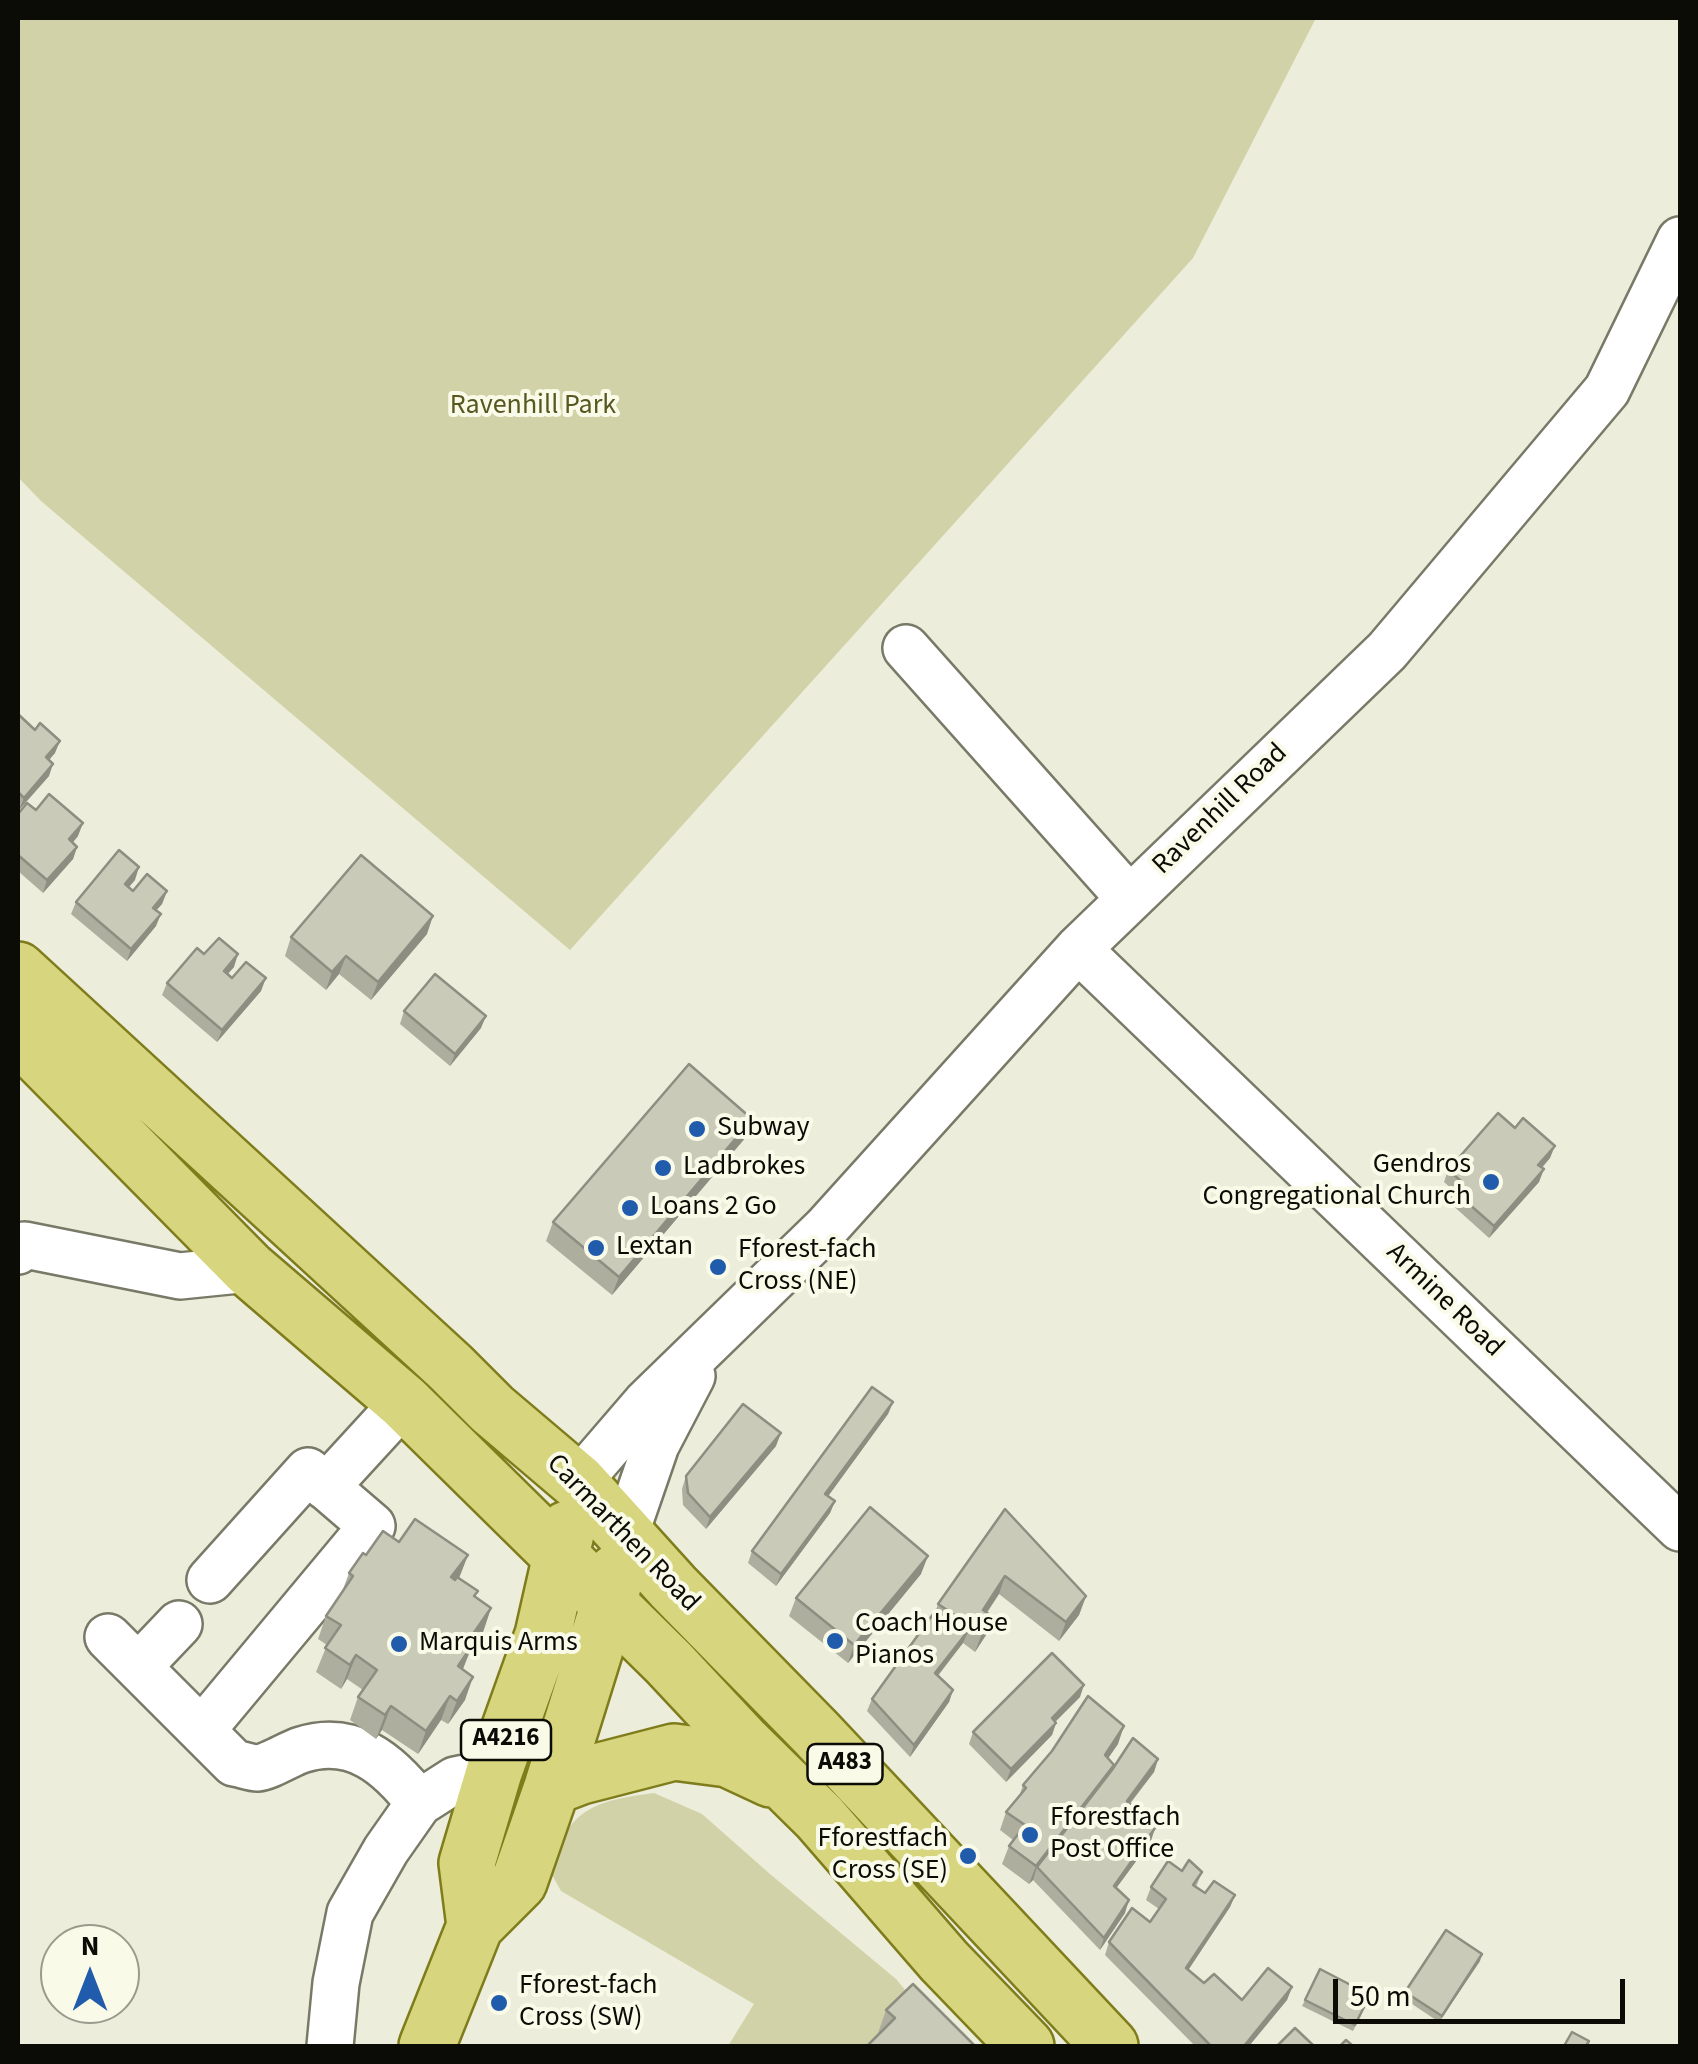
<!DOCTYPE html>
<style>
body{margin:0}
#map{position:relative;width:1698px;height:2064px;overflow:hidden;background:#ecedda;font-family:"Source Sans 3",sans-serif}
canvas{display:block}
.frame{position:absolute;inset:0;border:20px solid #0c0c07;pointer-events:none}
.north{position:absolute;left:40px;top:1924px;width:100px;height:100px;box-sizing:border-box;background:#f9fae7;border:2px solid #9a9b8d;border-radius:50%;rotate:0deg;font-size:28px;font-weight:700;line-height:40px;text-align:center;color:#0c0c07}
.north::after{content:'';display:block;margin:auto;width:35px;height:45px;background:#215bac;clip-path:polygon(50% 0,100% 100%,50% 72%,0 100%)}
.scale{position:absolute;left:1333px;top:1979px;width:292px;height:45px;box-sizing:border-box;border:5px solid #0c0c07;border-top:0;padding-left:12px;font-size:30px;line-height:35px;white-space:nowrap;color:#0c0c07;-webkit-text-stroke:8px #f9fae7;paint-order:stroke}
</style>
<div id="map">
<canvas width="1698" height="2064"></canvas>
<div class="frame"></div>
<div class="north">N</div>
<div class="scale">50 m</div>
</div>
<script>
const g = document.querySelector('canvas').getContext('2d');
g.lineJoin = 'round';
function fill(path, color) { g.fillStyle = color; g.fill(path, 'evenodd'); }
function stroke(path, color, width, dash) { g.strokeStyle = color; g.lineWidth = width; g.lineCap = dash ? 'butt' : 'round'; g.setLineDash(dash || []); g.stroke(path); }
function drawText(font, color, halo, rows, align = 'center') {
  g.font = font + ' "Source Sans 3",sans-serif'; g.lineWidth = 8; g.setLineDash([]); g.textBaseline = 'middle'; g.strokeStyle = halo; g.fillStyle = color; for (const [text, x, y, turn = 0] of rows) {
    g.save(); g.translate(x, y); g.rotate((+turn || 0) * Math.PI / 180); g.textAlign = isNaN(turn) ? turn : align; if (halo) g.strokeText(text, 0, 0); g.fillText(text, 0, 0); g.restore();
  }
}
fill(new Path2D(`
 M18 18H1316L1193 258 570 950 41 501 18 477Z
 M654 1793 702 1814 770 1874 896 1979 952 2046H728L754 2004 561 1891 550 1871C568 1808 594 1801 654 1793Z`), '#d2d2a8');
const minor = new Path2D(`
 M906 648 1129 898
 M1078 949 1680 1528
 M18 1251 25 1245 180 1276 249 1269
 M578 1482 646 1403 825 1229 1078 949 1387 651 1607 390 1680 240
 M326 1487 404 1402
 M625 1535 656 1445 692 1376
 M108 1637 234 1763C241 1764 251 1768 257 1768 269 1767 289 1754 301 1750 353 1733 389 1764 419 1803
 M139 1666 179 1624
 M202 1730 372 1526 308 1471 210 1580
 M330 2046 336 1983 350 1913 386 1850 419 1803 455 1780 494 1772`);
const major = new Path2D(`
 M18 970 450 1367 492 1409 578 1482 673 1587 817 1734 1110 2046
 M18 1035 249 1269 404 1402 669 1663 742 1741 820 1818 944 1961 1026 2046
 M552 1787 581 1776 674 1752 728 1759 771 1779
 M475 1926 467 1863 494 1772 543 1635 567 1529
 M427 2046 475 1926 519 1882 552 1787 609 1604 616 1572`);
stroke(minor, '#797968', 50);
stroke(major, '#7f7c1b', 60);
stroke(minor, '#fff', 45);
stroke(major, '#d7d57d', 55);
fill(new Path2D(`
 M18 714 55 753 49 760V776L19 810 18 808Z
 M36 810 78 836 73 842 77 847 73 859 43 893 18 871V814Z
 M135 880 129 887 133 891H167L162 904 156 910V926L127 961 71 914 76 902Z
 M427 934 371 1000 339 974 326 990 285 956 291 937Z
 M204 954 234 967 227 974 232 978 261 991 217 1042 162 995 167 983Z
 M404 1011 481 1028 450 1066 400 1024Z
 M746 1137 612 1295 546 1241 553 1222Z
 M1550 1158 1542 1168 1539 1182 1489 1238 1449 1202 1453 1190 1444 1182 1448 1170Z
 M893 1402 888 1414 828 1496 835 1501 830 1513 776 1586 748 1563 752 1551Z
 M776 1446 706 1529 683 1505 682 1489 686 1476Z
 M1005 1509 1086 1596 1079 1615 1059 1641 999 1594 987 1613 986 1635 975 1652 963 1643 938 1676 953 1690 949 1702 910 1757 867 1711 872 1699 936 1610 938 1604Z
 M399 1542 468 1555 459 1578 475 1597 491 1608 483 1632 470 1651 463 1669 465 1700 448 1724 441 1720 418 1754 382 1730 376 1739 350 1720 358 1697 363 1690 347 1679 341 1689 316 1672 327 1645 318 1639 326 1616 342 1592 349 1573 366 1555Z
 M921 1574 848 1663 789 1616 796 1598Z
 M1080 1697 1055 1722 1056 1723 1052 1735 1006 1782 969 1744 973 1732Z
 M1118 1744 1108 1758 1114 1765 1112 1770 1158 1759 1154 1772 1130 1804 1151 1841 1116 1888 1125 1913 1100 1950 1033 1880 1029 1884 1002 1864 1009 1846 1013 1840 1000 1830 1006 1812 1019 1797 1023 1785Z
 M1182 1871 1202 1872 1196 1887 1205 1893 1235 1895 1230 1907 1188 1970 1204 1983 1242 2000 1292 1987 1287 2000 1249 2046H1195L1105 1955 1109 1942 1150 1922 1159 1909 1146 1900 1151 1887Z
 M1480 1961 1439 2022 1403 1998 1405 1992Z
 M1305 2000 1368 2001 1353 2031 1302 2006Z
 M886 2010 974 2045V2046H867L879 2034 878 2033Z`), '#aeae9e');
fill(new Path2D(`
 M60 741 55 753 41 769 46 757Z
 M53 764 49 776 19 810 24 798Z
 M83 823 78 836 65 852 69 839Z
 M77 847 73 859 43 893 47 880Z
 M139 867 135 880 121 896 125 884Z
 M167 891 162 904 148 920 153 908Z
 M161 914 156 926 127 961 131 949Z
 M433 916 427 934 371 1000 378 982Z
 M238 954 234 967 219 984 224 971Z
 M346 956 339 974 326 990 332 972Z
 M266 978 261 991 217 1042 222 1030Z
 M486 1016 481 1028 450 1066 455 1054Z
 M752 1119 746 1137 612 1295 619 1277Z
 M1555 1146 1550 1158 1533 1177 1538 1165Z
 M1544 1169 1539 1182 1489 1238 1494 1226Z
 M893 1402 888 1414 821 1506 825 1494Z
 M781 1433 776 1446 706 1529 710 1517Z
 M835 1501 830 1513 776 1586 781 1574Z
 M468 1555 459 1578 443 1601 451 1577Z
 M928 1556 921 1574 848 1663 854 1645Z
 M1005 1576 999 1594 976 1628 983 1610Z
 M1086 1596 1079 1615 1059 1641 1066 1622Z
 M491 1608 483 1632 470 1651 462 1671 449 1689 466 1644Z
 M993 1617 986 1635 975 1652 982 1633Z
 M968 1631 963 1643 930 1685 935 1673Z
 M356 1655 347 1679 341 1689 350 1665Z
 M473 1677 465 1700 448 1724 457 1701Z
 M1084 1685 1080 1697 1047 1730 1052 1718Z
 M953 1690 949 1702 910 1757 914 1745Z
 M450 1696 441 1720 418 1754 426 1731Z
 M391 1706 382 1730 376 1739 385 1715Z
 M1056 1723 1052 1735 1006 1782 1011 1769Z
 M1124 1726 1118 1744 1098 1773 1105 1755Z
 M1158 1759 1154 1772 1122 1813 1127 1801Z
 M1114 1765 1108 1783 1037 1867 1033 1880 1029 1884 1036 1866Z
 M1155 1828 1151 1841 1109 1898 1114 1886Z
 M1235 1895 1230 1907 1181 1981 1186 1968Z
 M1129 1900 1125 1913 1100 1950 1104 1938Z
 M1482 1954 1480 1961 1439 2022 1442 2016Z
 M1292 1987 1287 2000 1249 2046H1244Z`), '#8d8d81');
const building = new Path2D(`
 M18 714 35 730 40 723 60 741 46 757 53 764 24 798 18 792Z
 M49 794 83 823 69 839 77 847 47 880 18 855V814L27 803 36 810Z
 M119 850 139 867 125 884 133 891 147 874 167 891 153 908 161 914 131 949 76 902Z
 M361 855 433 916 378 982 346 956 332 972 291 937Z
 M219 938 238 954 224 971 232 978 246 962 266 978 222 1030 167 983 197 948 204 954Z
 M435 974 486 1016 455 1054 404 1011Z
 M689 1064 752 1119 619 1277 553 1222Z
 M1498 1113 1515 1128 1523 1118 1555 1146 1538 1165 1544 1169 1494 1226 1453 1190 1461 1181 1448 1170Z
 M872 1387 893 1402 825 1494 835 1501 781 1574 752 1551Z
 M743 1404 781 1433 710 1517 688 1493 686 1476Z
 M870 1507 928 1556 854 1645 796 1598Z
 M1005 1509 1086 1596 1066 1622 1005 1576 983 1610 993 1617 982 1633 938 1604Z
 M415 1519 468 1555 451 1577 455 1580 457 1577 478 1591 474 1596 491 1608 466 1644 471 1647 458 1666 473 1677 457 1701 450 1696 426 1731 391 1706 385 1715 358 1697 377 1670 356 1655 350 1665 325 1648 341 1625 326 1616 353 1576 349 1573 363 1553 366 1555 383 1531 399 1542Z
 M936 1610 968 1631 935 1673 953 1690 914 1745 872 1699Z
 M1052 1653 1084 1685 1052 1718 1056 1723 1011 1769 973 1732Z
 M1088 1696 1124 1726 1105 1755 1114 1765 1036 1866 1009 1846 1025 1825 1006 1812 1026 1788 1023 1785 1052 1751Z
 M1133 1738 1158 1759 1127 1801 1155 1828 1114 1886 1129 1900 1104 1938 1037 1867 1112 1770Z
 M1189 1860 1202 1872 1193 1885 1205 1893 1214 1881 1235 1895 1186 1968 1204 1983 1214 1974 1242 2000 1268 1968 1292 1987 1244 2046H1211L1109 1942 1132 1908 1150 1922 1166 1899 1151 1887 1168 1861 1182 1871Z
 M1446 1930 1482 1954 1442 2016 1405 1992Z
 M1320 1969 1370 1995 1355 2025 1305 2000Z
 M913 1984 974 2045 973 2046H867L895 2018 886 2010Z
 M1295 2028 1314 2046H1277Z
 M1572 2032 1589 2041 1586 2046H1564Z
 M1346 2040 1353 2046H1340Z`);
fill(building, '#cacab8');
stroke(building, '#8d8d81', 2.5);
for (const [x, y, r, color] of [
 [697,1129,10,"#215bac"],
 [663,1168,10,"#215bac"],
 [1491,1182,10,"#215bac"],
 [630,1208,10,"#215bac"],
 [596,1248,10,"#215bac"],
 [718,1267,10,"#215bac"],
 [835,1641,10,"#215bac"],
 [399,1644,10,"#215bac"],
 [1030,1835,10,"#215bac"],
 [968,1856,10,"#215bac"],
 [499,2003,10,"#215bac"]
]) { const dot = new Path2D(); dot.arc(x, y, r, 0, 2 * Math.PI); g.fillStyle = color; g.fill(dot); stroke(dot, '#f9fae7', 4); }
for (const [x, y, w] of [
 [506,1740,90],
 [845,1764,75]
]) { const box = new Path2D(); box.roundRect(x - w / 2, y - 20, w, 40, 8); g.fillStyle = '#f9fae7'; g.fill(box); stroke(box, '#0c0c07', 2.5); }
drawText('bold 25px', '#0c0c07', null, [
 ["A4216",506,1740],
 ["A483",845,1764]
]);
drawText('28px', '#585621', '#f9fae7', [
 ["Ravenhill Park",533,407]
]);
drawText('28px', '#0c0c07', '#f9fae7', [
 ["Ravenhill Road",1221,810,-44],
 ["Armine Road",1444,1301,44],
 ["Carmarthen Road",622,1534,46]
]);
drawText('28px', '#0c0c07', '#f9fae7', [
 ["Subway",717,1129],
 ["Gendros",1471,1166,"right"],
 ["Congregational Church",1471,1198,"right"],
 ["Ladbrokes",683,1168],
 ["Loans 2 Go",650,1208],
 ["Lextan",616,1248],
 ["Fforest-fach",738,1251],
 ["Cross (NE)",738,1283],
 ["Coach House",855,1625],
 ["Pianos",855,1657],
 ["Marquis Arms",419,1644],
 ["Fforestfach",1050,1819],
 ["Post Office",1050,1851],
 ["Fforestfach",948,1840,"right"],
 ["Cross (SE)",948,1872,"right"],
 ["Fforest-fach",519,1987],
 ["Cross (SW)",519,2019]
], 'left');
</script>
